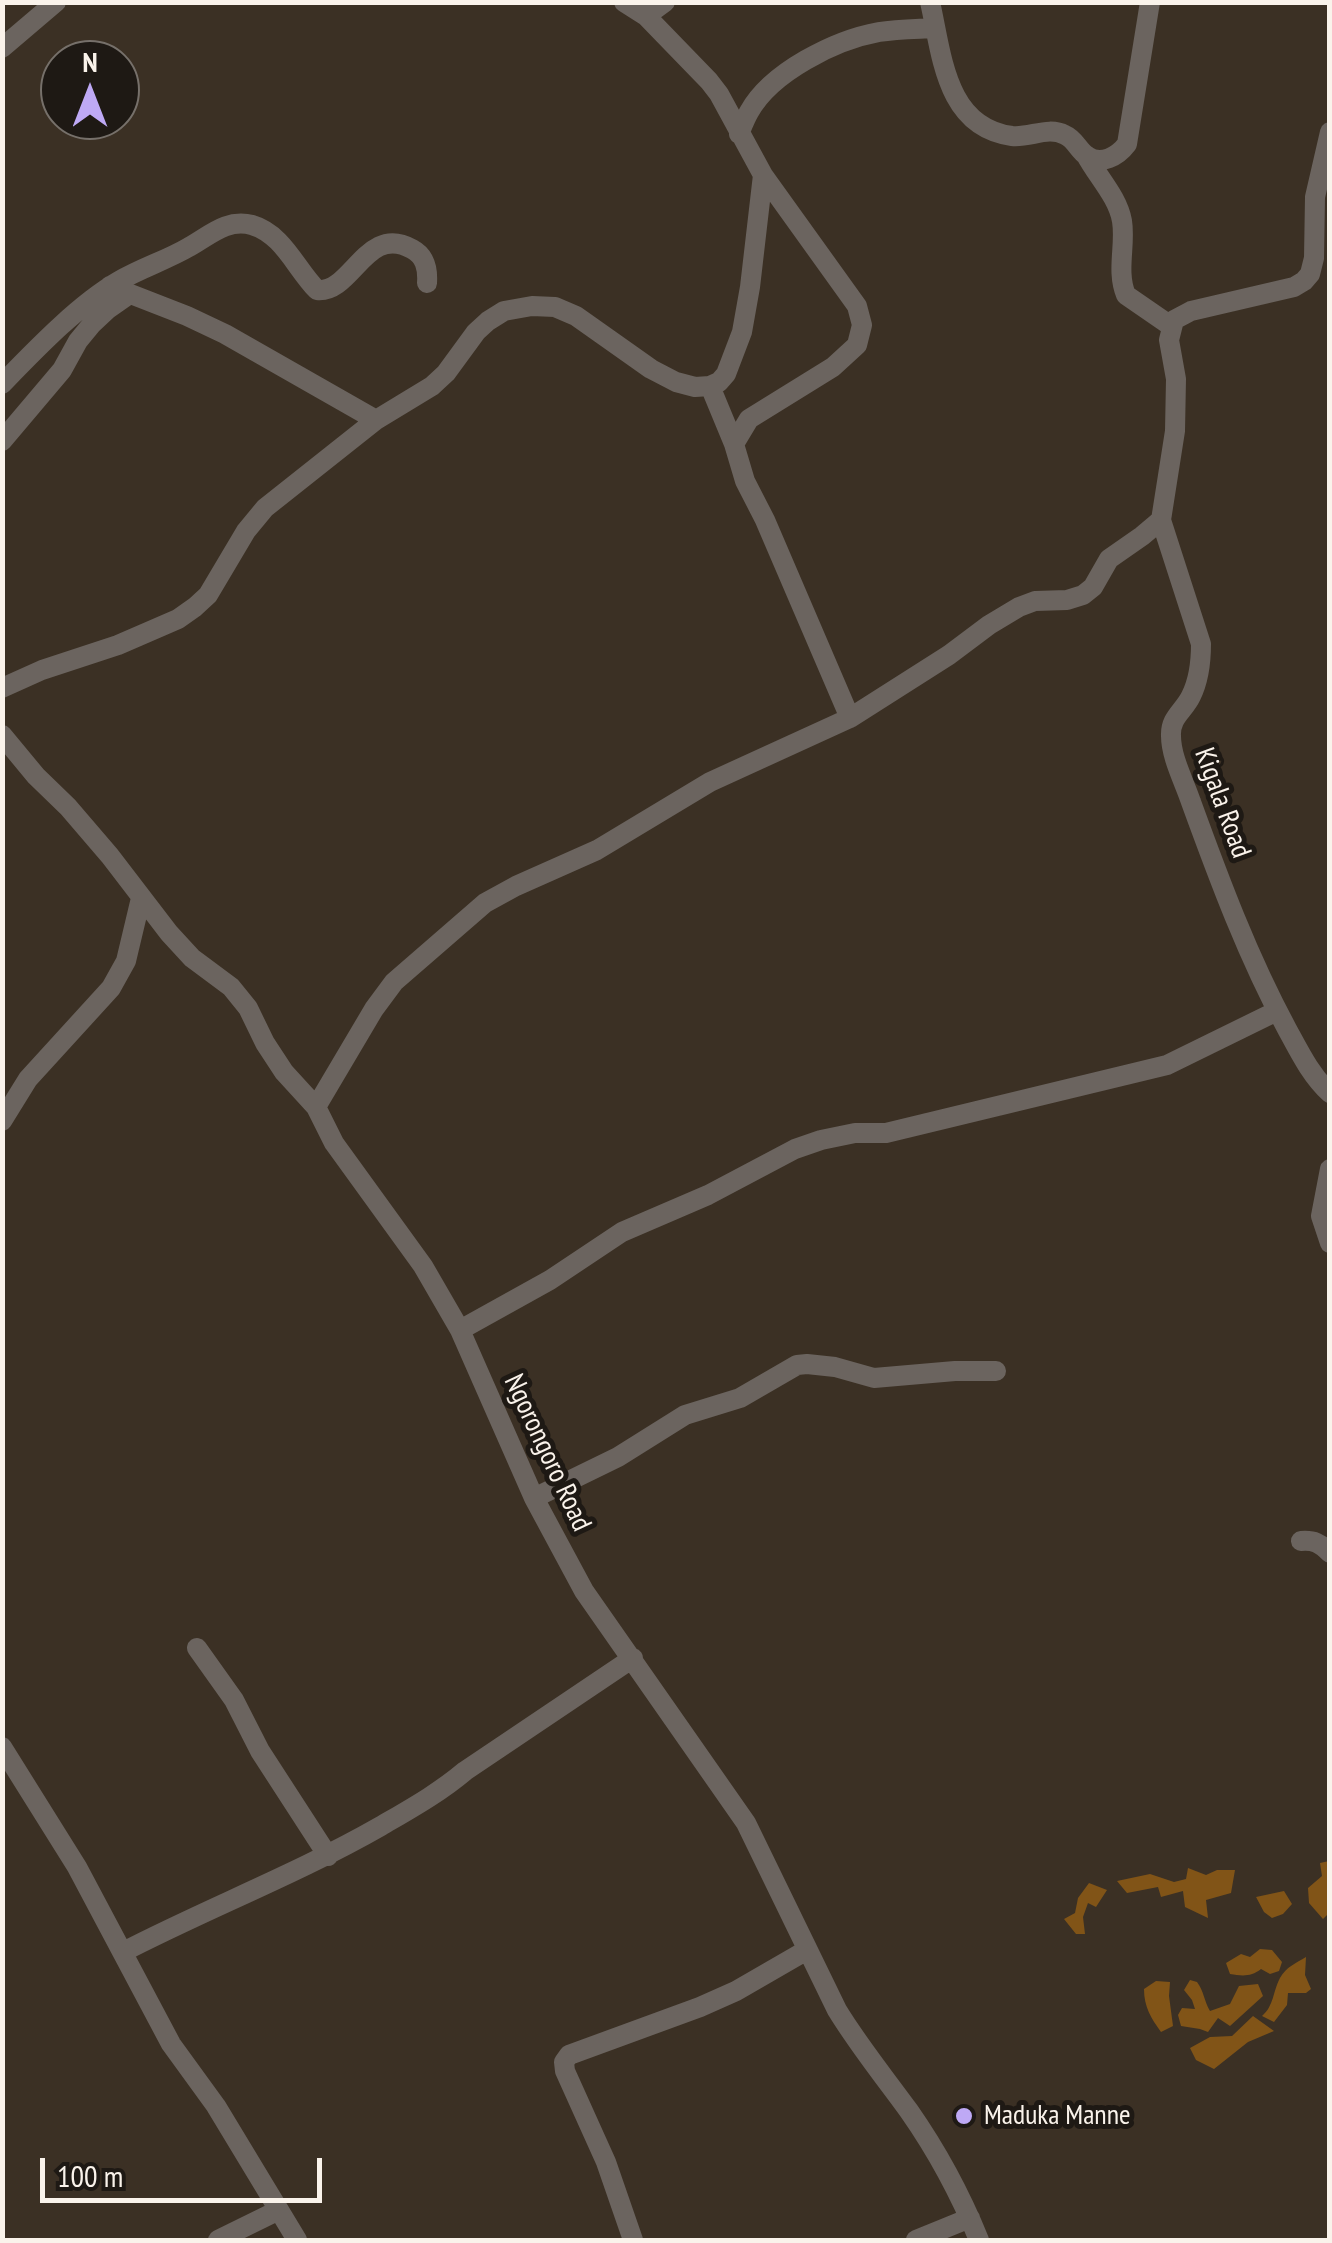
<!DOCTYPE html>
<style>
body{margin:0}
#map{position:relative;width:1332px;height:2243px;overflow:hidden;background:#3b3024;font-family:"PT Sans Narrow",sans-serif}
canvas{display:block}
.frame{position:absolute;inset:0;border:5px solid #faf3eb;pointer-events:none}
.north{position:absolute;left:40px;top:40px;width:100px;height:100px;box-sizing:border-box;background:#1e1914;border:2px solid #76706a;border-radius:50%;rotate:0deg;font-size:28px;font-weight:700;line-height:40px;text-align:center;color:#faf3eb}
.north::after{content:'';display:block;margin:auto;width:35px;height:45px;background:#bea9f5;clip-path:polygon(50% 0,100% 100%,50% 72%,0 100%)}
.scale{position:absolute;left:40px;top:2158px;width:282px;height:45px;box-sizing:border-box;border:5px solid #faf3eb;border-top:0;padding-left:12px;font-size:30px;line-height:35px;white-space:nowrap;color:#faf3eb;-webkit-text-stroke:8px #1e1914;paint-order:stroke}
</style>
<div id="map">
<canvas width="1332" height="2243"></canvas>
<div class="frame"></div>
<div class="north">N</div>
<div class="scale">100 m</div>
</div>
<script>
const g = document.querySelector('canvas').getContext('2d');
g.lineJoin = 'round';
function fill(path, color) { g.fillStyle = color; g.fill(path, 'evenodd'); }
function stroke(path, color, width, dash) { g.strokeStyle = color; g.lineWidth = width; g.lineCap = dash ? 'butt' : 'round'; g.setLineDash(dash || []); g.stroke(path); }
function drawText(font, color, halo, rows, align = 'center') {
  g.font = font + ' "PT Sans Narrow",sans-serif'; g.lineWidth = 10; g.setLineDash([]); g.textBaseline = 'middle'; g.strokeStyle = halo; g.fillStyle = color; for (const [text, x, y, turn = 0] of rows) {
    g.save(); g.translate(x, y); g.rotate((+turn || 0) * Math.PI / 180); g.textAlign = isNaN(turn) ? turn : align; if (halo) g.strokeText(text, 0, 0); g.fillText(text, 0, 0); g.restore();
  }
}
fill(new Path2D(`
 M1329 1861V1913L1323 1919 1309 1903 1308 1888 1322 1876 1320 1863Z
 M1188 1868 1206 1875 1217 1870H1235L1231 1893 1206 1900 1208 1918 1185 1907 1183 1891 1161 1897 1158 1887 1127 1893 1117 1881 1150 1874 1174 1882 1186 1879Z
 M1089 1883 1107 1890 1096 1907 1088 1903 1083 1917 1085 1934H1076L1064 1919 1075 1913 1078 1898Z
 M1284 1891 1292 1904 1283 1914 1272 1918 1264 1912 1256 1897Z
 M1260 1949 1272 1950 1282 1962 1279 1971 1270 1974 1261 1969C1251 1977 1242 1976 1230 1974L1226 1963 1241 1954 1250 1957Z
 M1306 1957 1305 1975 1311 1989 1306 1993H1288L1287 2005 1274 2022 1262 2016C1274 2006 1273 1991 1280 1978 1286 1967 1296 1963 1306 1957Z
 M1190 1980 1197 1982C1204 1991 1204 2001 1210 2011L1230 2004 1239 1986 1258 1984 1263 1996 1230 2026 1218 2018 1208 2032 1200 2029 1181 2026 1178 2015 1182 2008 1195 2009 1192 2000 1184 1990Z
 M1156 1981 1170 1982 1169 1996 1173 2026 1161 2032C1151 2018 1144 2007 1144 1989Z
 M1253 2016 1274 2031 1248 2042 1214 2069 1196 2060 1190 2048 1210 2037 1232 2036Z`), '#815417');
stroke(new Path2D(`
 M624 2 646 16 709 81 719 94 763 175 857 306 862 325 857 345 833 367 749 419 734 444 745 481 765 520 850 718
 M930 2C942 54 945 127 1012 136 1030 138 1048 126 1065 135 1075 139 1078 150 1087 156 1101 166 1118 156 1127 144L1150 2
 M646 16 665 2
 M2 48 56 2
 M739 134C742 127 745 119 749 112 771 72 835 40 879 32 897 29 916 29 934 28
 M1086 155C1097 176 1118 197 1122 221 1126 245 1116 271 1126 295L1171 326
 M110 286 187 316 225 334 376 420
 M2 384C35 350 79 304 119 281 141 268 167 260 189 247 209 236 227 218 252 225 283 234 296 269 317 290 352 294 366 223 412 249 425 256 428 268 427 283
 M710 386 734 444
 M2 441 62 370 78 341 92 324 108 309 128 295
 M1161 520 1201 644C1201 661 1199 680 1191 696 1184 711 1170 717 1171 736 1171 757 1184 781 1191 802 1219 879 1248 957 1287 1029 1299 1051 1311 1076 1330 1093
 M2 688 42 670 118 645 178 619 195 607 208 595 246 531 265 508 376 420 432 386 446 373 476 332 488 321 504 311 532 306 555 307 576 316 651 369 676 382 695 387 710 386 719 382 726 374 742 332 750 287 763 175
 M2 735 36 776 68 807 110 856 169 933 192 958 231 987 248 1008 265 1043 284 1072 316 1107 334 1143 423 1266 460 1330 534 1498 584 1591 746 1823 837 2010C859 2046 885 2078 909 2111 937 2151 961 2196 979 2240
 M316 1107 374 1009 394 982 485 903 516 886 597 850 710 782 850 718 949 655 989 625 1019 607 1035 601 1067 600 1083 595 1093 587 1109 559 1142 536 1161 520 1175 431 1176 379 1169 340 1174 320 1191 311 1294 287 1304 281 1310 274 1314 258 1315 197 1330 132
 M2 1121 28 1079 111 988 126 961 141 898
 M1330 1169 1321 1216 1330 1243
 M460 1330 550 1280 622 1232 708 1195 795 1149 821 1140 855 1133H886L1167 1065 1277 1011
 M534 1498 618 1457 685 1415 740 1398 797 1365 807 1364 835 1367 874 1378 955 1371H996
 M1301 1541C1314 1540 1320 1543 1330 1553
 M197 1648 234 1700 260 1751 328 1856
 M2 1747 77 1867 171 2044 216 2106 297 2240
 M123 1952C208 1908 297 1874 381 1826 410 1809 439 1793 465 1771L633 1658
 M218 2240 279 2210
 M633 2240 606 2162 565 2071 564 2062 569 2055 700 2007 736 1991 807 1950
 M916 2240 970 2218`), '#6b645f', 20);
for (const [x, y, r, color] of [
 [964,2116,10,"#bea9f5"]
]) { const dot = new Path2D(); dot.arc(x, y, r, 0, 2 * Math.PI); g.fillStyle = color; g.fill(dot); stroke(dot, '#1e1914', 4); }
drawText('28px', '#faf3eb', '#1e1914', [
 ["Kigala Road",1222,803,70],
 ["Ngorongoro Road",547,1453,65]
]);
drawText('28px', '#faf3eb', '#1e1914', [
 ["Maduka Manne",984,2116]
], 'left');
</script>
